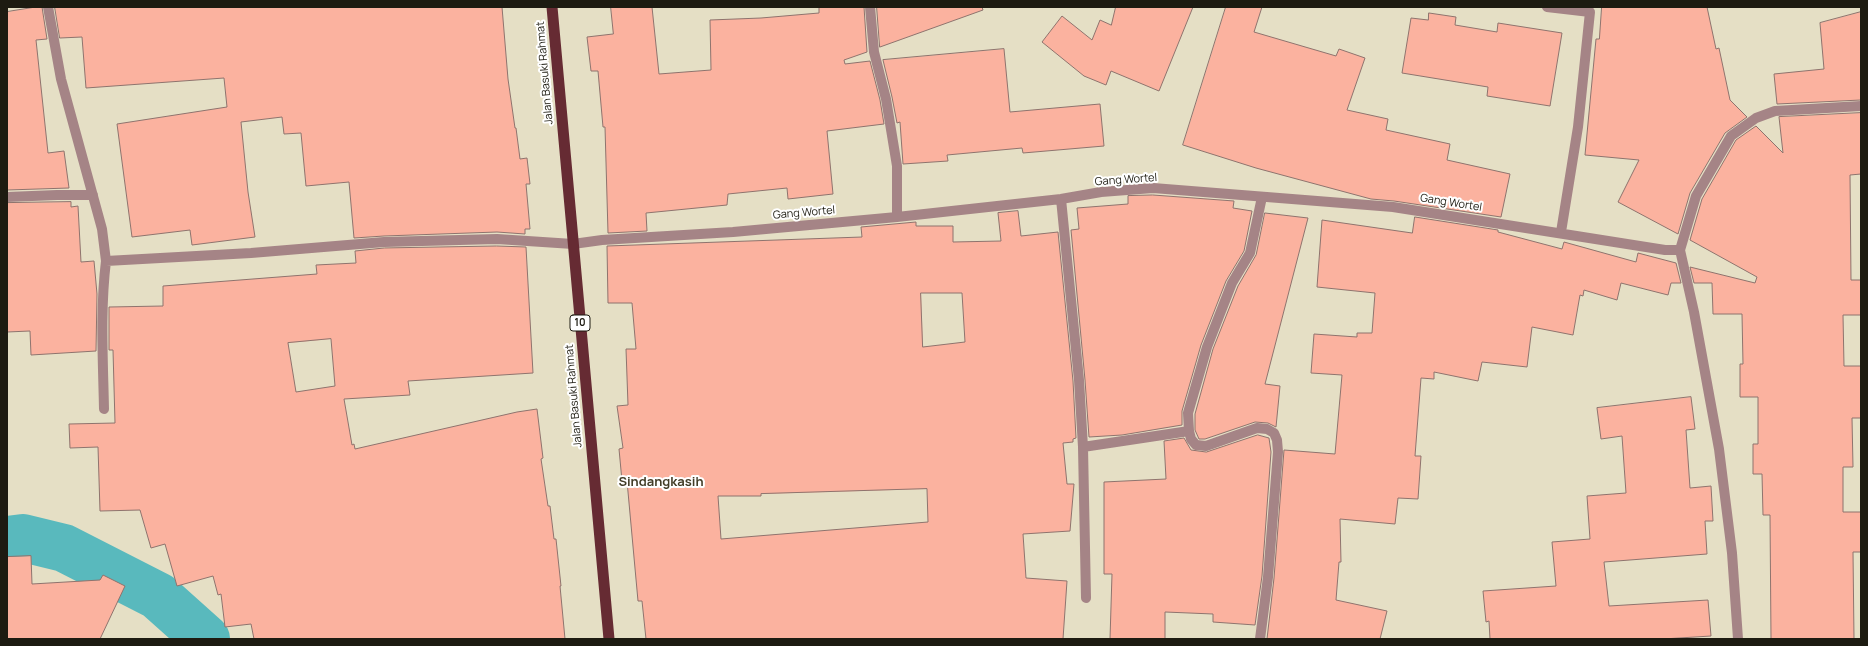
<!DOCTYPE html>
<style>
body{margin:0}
#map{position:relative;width:1868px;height:646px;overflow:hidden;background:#e5dfc5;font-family:Manrope,sans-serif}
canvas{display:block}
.frame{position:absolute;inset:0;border:8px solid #1d1b11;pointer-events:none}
</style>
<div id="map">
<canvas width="1868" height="646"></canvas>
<div class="frame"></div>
</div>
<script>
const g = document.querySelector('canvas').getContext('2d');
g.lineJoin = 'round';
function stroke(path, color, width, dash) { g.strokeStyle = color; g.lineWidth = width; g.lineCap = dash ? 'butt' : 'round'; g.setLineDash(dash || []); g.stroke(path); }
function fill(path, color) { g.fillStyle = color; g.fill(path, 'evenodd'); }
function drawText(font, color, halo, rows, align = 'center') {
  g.font = font + ' Manrope,sans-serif'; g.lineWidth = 4; g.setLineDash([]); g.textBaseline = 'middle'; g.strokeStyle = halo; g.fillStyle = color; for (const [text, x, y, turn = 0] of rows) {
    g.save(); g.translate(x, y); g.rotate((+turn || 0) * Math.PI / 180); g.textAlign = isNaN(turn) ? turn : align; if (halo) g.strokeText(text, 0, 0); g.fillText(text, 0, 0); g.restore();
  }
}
stroke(new Path2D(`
 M7 540 23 538 64 548 158 596 206 639`), '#59b9bd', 48);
const building = new Path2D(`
 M36 7H42L47 39 36 40 48 153 64 151 69 188 7 190V12Z
 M55 7H502L508 79 515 128H516L520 159 527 158 530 184H526L530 229H525V234L497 232 384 236 354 238 349 182 306 186 301 133 284 134 282 117 241 122 248 192 255 237 192 245 190 230 132 237 117 124 227 107 224 78 86 88 82 37 60 38Z
 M611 7H652L659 74 711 70 710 20 761 18 819 13V7H864L867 52 844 60 845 64 870 61 880 100 884 124 827 131 833 194 788 199 787 188 728 194 727 205 646 213 647 231 608 233 605 127H603L598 71H591L587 37 613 34Z
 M877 7H982L983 10 880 47Z
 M1116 7H1193L1159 91 1111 71 1106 85 1084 76 1042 42 1062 16 1092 40 1100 20 1111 25Z
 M1226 7H1262L1254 32 1336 56 1339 49 1365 58 1347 110 1388 119 1386 130 1450 144 1447 160 1510 174 1501 217 1394 201 1371 199 1256 168 1183 145Z
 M1602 7H1707L1716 49 1719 48 1730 100 1747 117 1725 133 1690 193 1678 234 1618 202 1639 160 1585 155 1596 39H1599Z
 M1861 12V100L1777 104 1774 74 1824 69 1820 23Z
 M1429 13 1456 17 1455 25 1497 32 1498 23 1562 33 1550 106 1487 96 1488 87 1402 73 1411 18 1428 20Z
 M1004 49 1010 112 1100 104 1104 146 1023 153 1022 148 947 155 948 161 903 164 900 122 897 123 892 97 883 60Z
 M1861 113V174L1850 175 1851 280H1861V315H1843L1844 366H1861V418H1852L1853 467H1843V512H1861V552H1853L1854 639H1771L1770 515H1763L1762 474H1753V444H1758V397H1740V364H1743L1742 314H1713L1712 283H1694L1690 267 1755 283 1757 277 1690 240 1702 199 1736 140 1756 126 1783 153 1779 117Z
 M1153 195 1234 201 1233 208 1252 211 1244 251 1226 281 1201 345 1182 411V425L1122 435 1089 437 1085 380 1071 230 1079 229 1077 208 1128 204V196Z
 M71 202V207L78 206 81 262 94 261 97 294 96 351 31 355 30 331 7 332V203Z
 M1018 211 1021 236 1058 232 1073 381 1076 438 1073 439V442L1063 443 1067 484H1074L1070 531 1023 534 1026 578 1067 581 1063 639H646L642 601H638L627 481H622L619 449 623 448 617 406 628 405 626 349H636L632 303H608L607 246 862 237 861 227 916 222V226H953V242L1001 241 998 213ZM921 293H962L965 342 923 347ZM927 489 928 522 721 539 718 496H761V494Z
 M1265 213 1308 218 1265 384 1280 386 1276 427 1268 423 1255 422 1205 439H1199L1195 430V414L1213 349 1238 286 1256 255Z
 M1415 217 1498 230V232L1562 249 1564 242 1636 262 1638 253 1676 263 1681 283H1671L1668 295 1621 283 1617 300 1584 290 1583 296 1580 295 1573 335 1532 327 1527 367 1482 362 1478 381 1434 372V379L1421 378 1415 456H1421L1418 499 1398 498 1395 524 1340 519 1341 562H1339L1336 600 1387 611 1380 639H1267L1274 578 1284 450 1335 454 1342 375 1311 373 1314 334 1357 337V333H1372L1375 293 1317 287 1322 220 1412 233Z
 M497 246 526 247 533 373 408 381 410 395 344 399 352 445 354 444 355 449 517 412 537 409 543 458 541 459 548 506H550L554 539H556L561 586H560L565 639H254L251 624 225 627 221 594 218 595 213 576 177 586 165 544 151 548 140 510 100 511 98 447 70 448 69 424 115 423 113 350H109V307L163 306V286L317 274 316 265 356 263 355 251 384 248ZM331 339 335 386 296 392 288 343Z
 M1691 397 1695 429 1686 430 1690 488 1711 486 1713 521H1705L1707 554 1604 562 1609 606 1708 600 1711 636 1663 639H1490L1489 621 1486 622 1483 591 1556 586 1552 542 1590 539 1587 496 1626 493 1622 436 1601 439 1597 408Z
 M1258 435 1269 438 1271 452 1262 576 1255 625 1213 622V614L1165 612V639H1110L1112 574H1104V482L1166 479 1164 441 1184 438 1191 450 1206 452Z
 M31 556 32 584 100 580 103 575 125 586 100 639H7V557Z`);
fill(building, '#fbb29f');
stroke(building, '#8e736d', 1);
stroke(new Path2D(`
 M48 7 61 79 102 229 106 261 251 253 384 242 497 239 573 244 602 240 733 232 897 217 1061 199 1101 192 1153 188 1393 207 1665 250H1680
 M870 7 874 52 886 99 897 166V217
 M1547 7 1590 12 1578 127 1561 232
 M7 197 57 195H93
 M1061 199 1079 380 1083 447 1086 598
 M104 409C103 360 100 310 106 261
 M1083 447 1189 431
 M1260 639 1268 577 1278 452 1277 440 1274 433 1267 429 1257 428 1206 446 1196 445 1191 439 1189 431 1188 413 1207 347 1232 283 1250 253 1262 197
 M1738 639 1732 553 1719 449 1694 312 1680 250 1696 196 1731 136 1756 118 1775 111 1861 106`), '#a58486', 10);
stroke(new Path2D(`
 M552 7 609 639`), '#662b33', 11);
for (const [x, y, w] of [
 [580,323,20]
]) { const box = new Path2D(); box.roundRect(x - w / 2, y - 8, w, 16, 3); g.fillStyle = '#fff'; g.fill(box); stroke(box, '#1d1b11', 1); }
drawText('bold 10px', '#1d1b11', null, [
 ["10",580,323]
]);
drawText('11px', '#1d1b11', '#fff', [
 ["Jalan Basuki Rahmat",545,73,-95],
 ["Gang Wortel",1126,180,-4],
 ["Gang Wortel",1451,203,9],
 ["Gang Wortel",804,213,-5],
 ["Jalan Basuki Rahmat",574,396,-95]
]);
drawText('bold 13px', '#423d27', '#fff', [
 ["Sindangkasih",661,482]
]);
</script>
